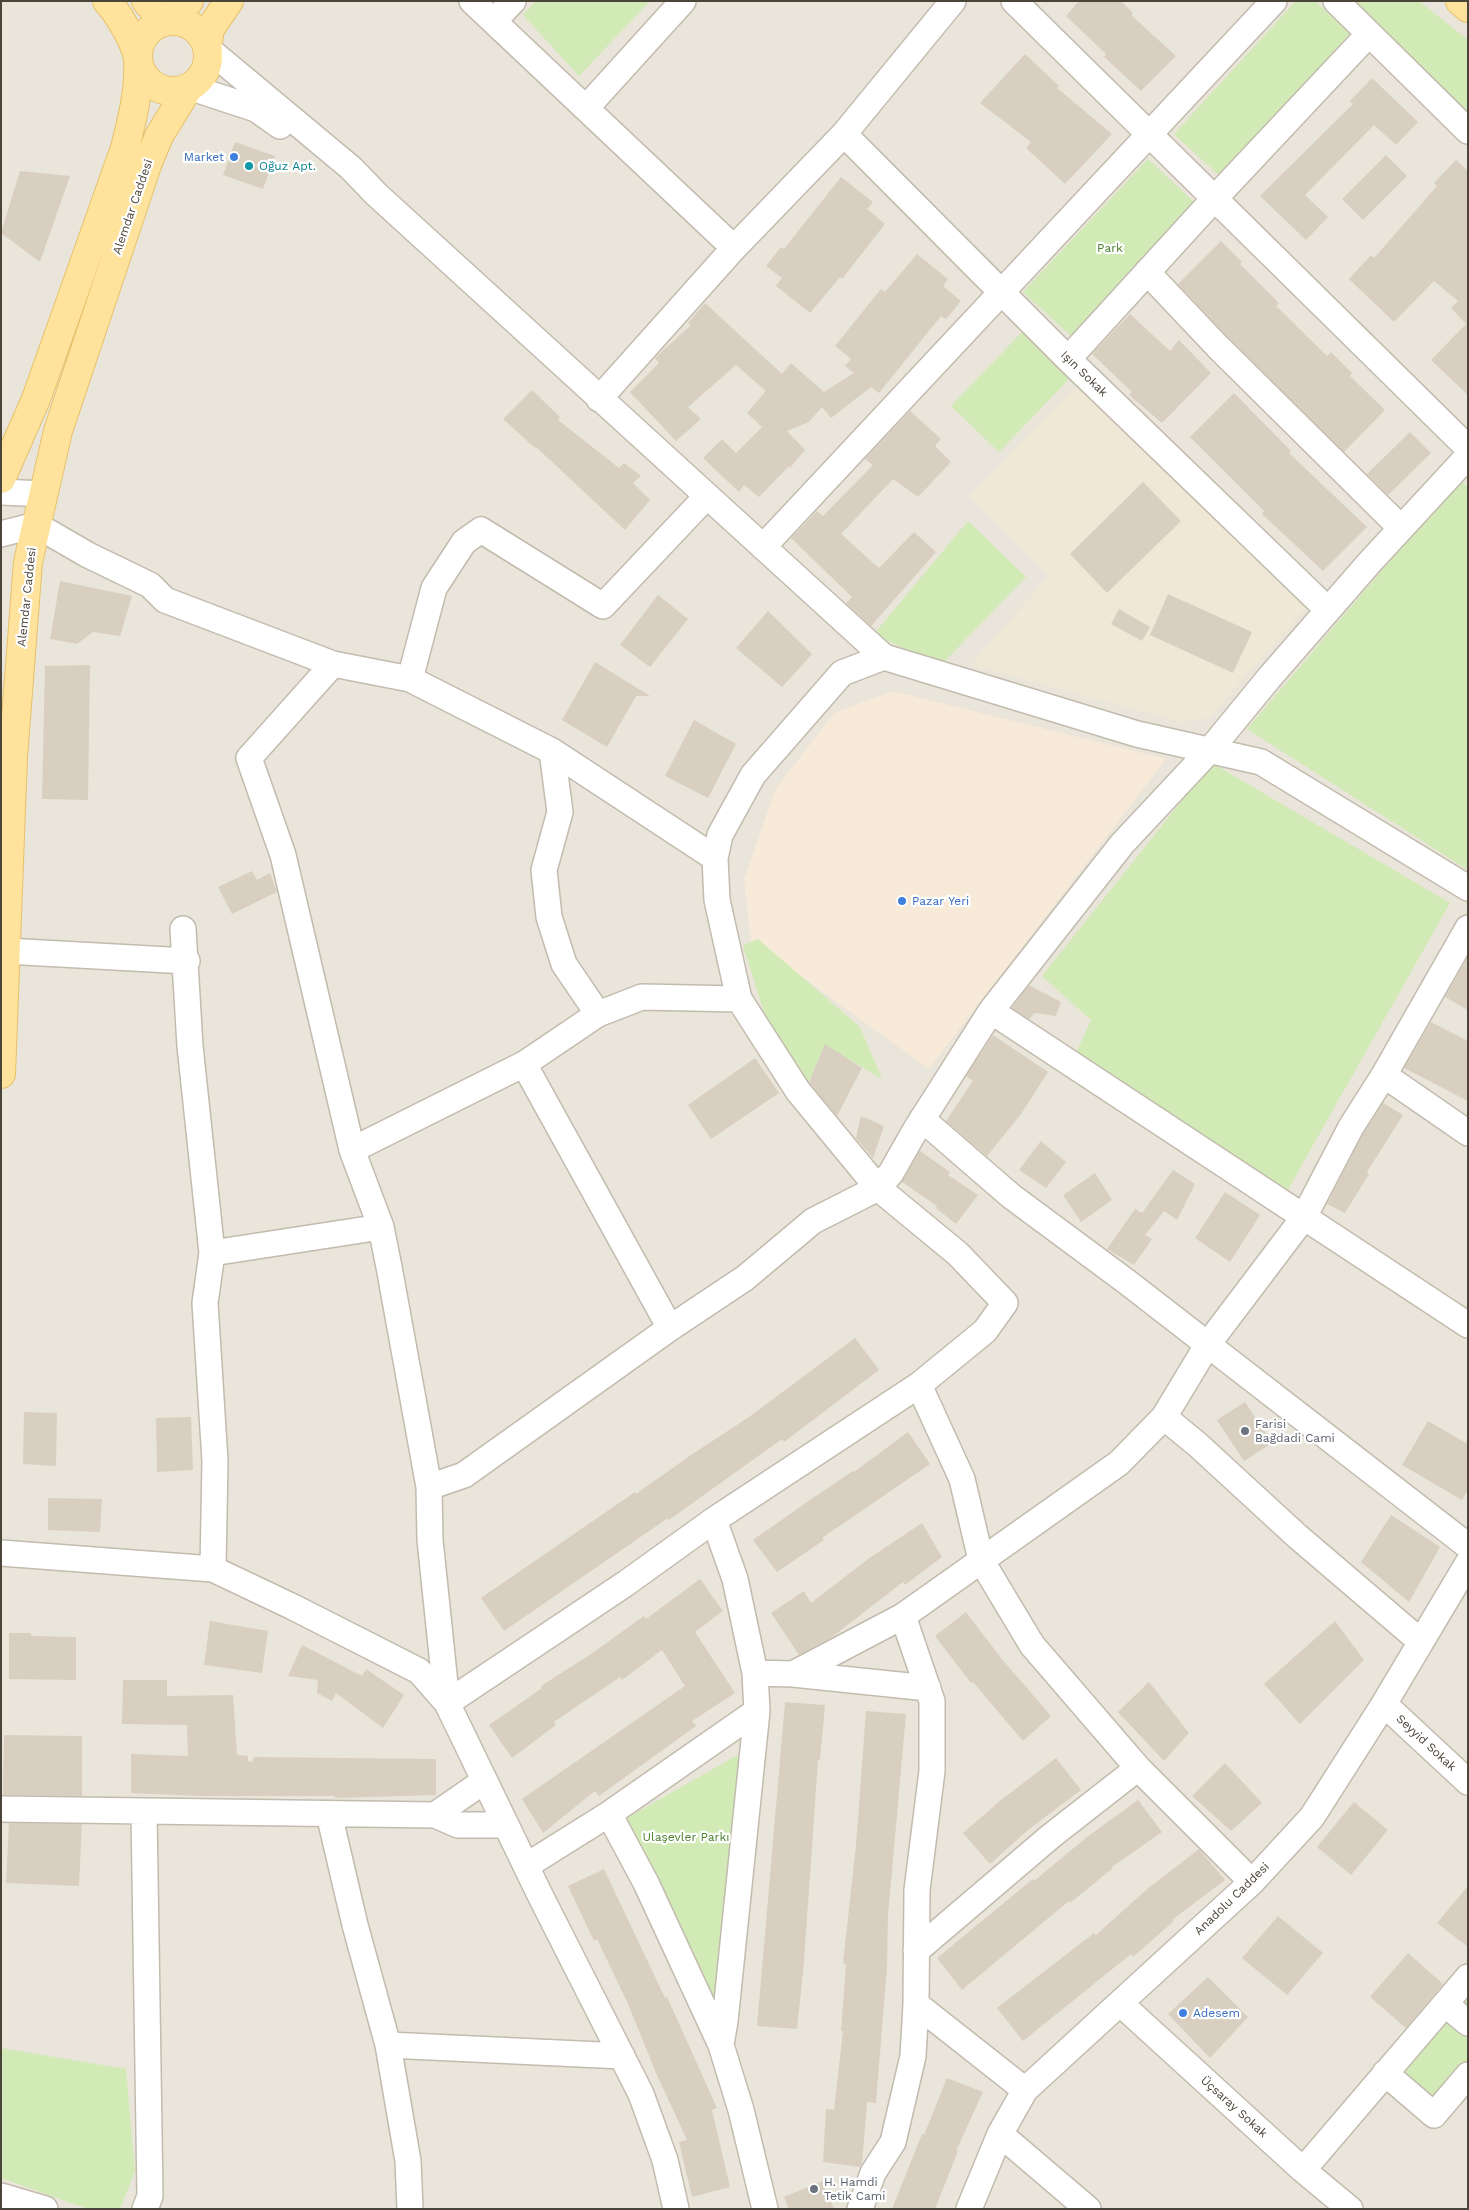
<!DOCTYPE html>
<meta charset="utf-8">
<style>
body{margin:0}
#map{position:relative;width:1469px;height:2210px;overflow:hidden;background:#f6f3ec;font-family:"Work Sans",sans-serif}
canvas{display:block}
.frame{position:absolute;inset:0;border:2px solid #4b4439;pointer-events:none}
</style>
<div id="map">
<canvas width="1469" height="2210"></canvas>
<div class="frame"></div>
</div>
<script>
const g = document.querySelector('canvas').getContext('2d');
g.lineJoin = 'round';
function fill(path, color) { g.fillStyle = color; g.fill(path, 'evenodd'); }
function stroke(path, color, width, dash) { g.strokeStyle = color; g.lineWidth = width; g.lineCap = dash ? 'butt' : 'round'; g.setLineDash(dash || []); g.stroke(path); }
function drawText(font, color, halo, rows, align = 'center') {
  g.font = font + ' "Work Sans",sans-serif'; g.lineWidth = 4.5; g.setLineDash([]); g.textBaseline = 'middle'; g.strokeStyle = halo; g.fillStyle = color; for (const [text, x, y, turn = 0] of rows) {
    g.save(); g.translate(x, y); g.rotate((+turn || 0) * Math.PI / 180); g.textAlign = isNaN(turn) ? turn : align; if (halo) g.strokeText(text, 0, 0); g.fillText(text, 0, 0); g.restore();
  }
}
fill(new Path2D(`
 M1 1H1468V2209H1Z`), '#eae5da');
fill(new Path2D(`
 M893 691 1166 759 929 1069 751 940 744 880 775 790 834 713Z`), '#f7ead8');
fill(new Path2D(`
 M1076 386 1306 608 1209 718 1180 722 971 665 1049 576 970 496Z`), '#efe8d6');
fill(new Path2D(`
 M536 1H650L579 76 523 15Z
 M1296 1H1315L1353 37 1222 178 1174 134Z
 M1354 1H1419L1468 40V113Z
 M1148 159 1197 205 1073 338 1023 292Z
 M1026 328 1074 374 999 452 951 406Z
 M1459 480 1468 487V870L1247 729Z
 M968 521 1026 577 940 666 874 634Z
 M1212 763 1450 903 1286 1193 1074 1057 1091 1020 1042 976Z
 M758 939 860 1027 882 1079 825 1045 808 1084 766 1019 743 945Z
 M743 1752 714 2007 625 1819Z
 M1468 1992V2065L1435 2104 1399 2071Z
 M1 2048 126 2069 135 2171 120 2209H88L1 2178Z`), '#d2eab5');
fill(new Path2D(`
 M1079 1H1121L1133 13 1131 15 1176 56 1141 91 1104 57 1106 54 1066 16Z
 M1025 54 1059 86 1057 88 1112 134 1065 184 1026 148 1031 142 980 103Z
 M1372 78 1418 122 1396 145 1374 125 1305 195 1328 217 1306 240 1260 196 1353 104 1350 101Z
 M235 142 275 156 263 189 223 175Z
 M1386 155 1407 176 1363 220 1342 199Z
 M1456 160 1468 171V395L1431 360 1466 324 1451 308 1458 301 1434 281 1394 322 1349 279 1371 255 1374 258 1437 186 1434 183Z
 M20 171 70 176 40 262 1 233Z
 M841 177 873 202 867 209 885 224 842 279 840 277 810 313 776 286 782 278 766 266 781 247 784 249Z
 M1221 241 1242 262 1240 264 1279 303 1276 306 1327 356 1331 352 1352 373 1350 376 1385 410 1344 452 1228 337 1178 284Z
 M917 254 948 279 943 286 961 301 946 319 941 316 879 393 871 387 831 418 822 407 809 422 787 431 805 450 790 468 789 466 759 497 744 485 739 492 703 458 722 439 736 453 762 427 747 413 766 391 736 365 688 407 701 419 676 441 630 392 659 363 655 358 691 325 688 323 705 303 782 374 791 363 824 392 854 373 845 366 851 359 835 346 881 289 885 292Z
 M1130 314 1170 351 1179 340 1211 373 1162 423 1129 395 1132 392 1092 354Z
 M532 390 560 417 558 420 619 468 624 463 641 476 633 483 650 500 625 530 536 447 535 448 503 419Z
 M1234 393 1291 451 1289 453 1367 527 1323 571 1262 514 1264 511 1190 437Z
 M910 411 941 439 935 446 951 462 918 497 893 479 841 534 879 568 914 532 936 552 871 626 846 603 852 597 791 538 817 511 823 516 873 465 865 459Z
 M1410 432 1431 453 1388 495 1367 474Z
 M1143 482 1181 521 1107 593 1070 554Z
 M60 581 132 596 120 636 93 632 77 644 50 639Z
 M1168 594 1252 632 1233 673 1150 635Z
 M658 595 688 619 650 667 620 645Z
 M1119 609 1150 627 1142 641 1111 624Z
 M768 611 812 654 782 687 736 648Z
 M595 662 650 696H636L607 747 562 720Z
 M90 665 88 800 42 799 45 666Z
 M694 720 736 744 708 798 665 776Z
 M252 871 257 880 270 873 277 892 232 914 218 887Z
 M1468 957V1010L1445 997Z
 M1029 985 1061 1002 1056 1016 1035 1013 1029 1019 1012 1008Z
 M1431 1022 1468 1041V1101L1404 1068Z
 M993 1035 1048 1072 1021 1114 987 1156 946 1121 973 1081 966 1076Z
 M825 1044 862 1068 837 1116 809 1082Z
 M755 1058 779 1093 711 1139 688 1105Z
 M1383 1103 1403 1115 1367 1172 1369 1174 1345 1213 1327 1204 1363 1134Z
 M861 1116 884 1126 873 1158 856 1138Z
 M1041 1141 1066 1162 1046 1188 1019 1170Z
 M920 1151 950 1172 948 1175 978 1195 956 1224 936 1208 937 1206 902 1182Z
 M1173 1170 1195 1184 1177 1220 1164 1211 1145 1235 1152 1239 1134 1265 1107 1249 1135 1209 1142 1213Z
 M1095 1173 1112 1200 1081 1222 1063 1195Z
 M1225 1192 1260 1215 1230 1262 1195 1238Z
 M855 1338 879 1370 784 1442 782 1439 669 1520 668 1518 504 1631 481 1598 635 1492 636 1494 691 1455 749 1417Z
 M1245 1402 1272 1443 1244 1461 1217 1420Z
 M24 1412 57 1413 56 1466 23 1464Z
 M191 1417 193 1470 157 1472 156 1418Z
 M1428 1421 1468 1444V1490L1462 1500 1402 1465Z
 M908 1432 930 1464 822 1538 824 1540 777 1572 753 1540 810 1500 853 1471 854 1472Z
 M48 1498 102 1499 100 1532 48 1530Z
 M1391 1515 1440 1547 1409 1602 1361 1562Z
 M922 1523 942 1557 905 1585 903 1582 832 1637 799 1655 771 1613 804 1591 811 1603 868 1559Z
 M700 1579 723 1611 695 1632 735 1693 692 1721 696 1726 599 1796 595 1791 543 1833 522 1799 685 1686 662 1650 622 1680 620 1677 554 1722 556 1725 512 1758 489 1725 542 1688 541 1686 591 1654 644 1616 646 1619Z
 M966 1612 1001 1658 1051 1716 1023 1741 973 1682 971 1683 935 1636Z
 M210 1621 268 1631 262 1673 204 1665Z
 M1335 1621 1364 1660 1300 1724 1264 1684Z
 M9 1633H31V1636L76 1637V1680L9 1679Z
 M302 1645 362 1676 366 1669 404 1695 383 1728 336 1693 332 1701 317 1693 318 1680 288 1676Z
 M123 1680H167V1696L233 1695 237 1755 248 1756V1761L252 1762 254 1757 436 1759V1795L334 1798 335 1796H199L131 1793V1754L188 1756 187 1725 122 1724Z
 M1149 1682 1189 1733 1164 1761 1118 1712Z
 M785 1702 825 1705 820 1760H818L804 1962 797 2029 757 2026Z
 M866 1711 906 1714 888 1916 887 1967 876 2103 867 2102 862 2163 860 2167 823 2162 826 2109 834 2110 843 2031H841L846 1964 843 1963 856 1845Z
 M4 1735 82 1736V1796L3 1795Z
 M1056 1758 1081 1790 1028 1830 990 1864 963 1833 1001 1800Z
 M1225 1763 1262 1803 1231 1831 1192 1796Z
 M1138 1800 1162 1832 1112 1867 1113 1868 1070 1903 1069 1901 962 1990 937 1958 1033 1879 1034 1881 1087 1837Z
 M1354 1802 1388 1830 1351 1875 1317 1847Z
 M9 1823 82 1824 79 1886 6 1883Z
 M1199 1849 1225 1880 1172 1920 1174 1921 1133 1957 1131 1954 1023 2041 997 2008 1094 1933 1096 1935 1146 1890Z
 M604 1869 665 1998 667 1997 717 2108 712 2110 730 2187 692 2197 679 2142 687 2140 656 2073 628 2004 597 1939 594 1941 568 1886Z
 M1468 1886V1947L1437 1923Z
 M1278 1916 1323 1953 1287 1995 1242 1958Z
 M1408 1953 1443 1984 1406 2028 1370 1997Z
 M1208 1977 1248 2017 1210 2058 1168 2014Z
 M947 2078 983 2092 956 2151H958L935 2209H892L922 2134 924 2135Z
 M822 2181 834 2209H789L784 2197Z`), '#d8cfc1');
const minor = new Path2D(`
 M472 1 734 248 599 399
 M1014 1 1468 448
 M1336 1 1468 131
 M494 21 513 1
 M207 48 351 168 376 194 884 657 1137 734 1261 762 1468 888
 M189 87 256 109 280 126
 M586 108 683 1
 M844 134 1068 359 1328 610
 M734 248 844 134 953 1
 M1147 272 1218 347 1401 528
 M1068 359 1215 198 1369 34
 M1 492 44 494
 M1 534 36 525 88 555 150 585 165 600 333 664
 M763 547 1274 1
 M884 657 842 673 753 775 720 835 715 858 717 900 739 999 798 1091 878 1188 958 1254 1005 1303 985 1331 919 1385 962 1479 981 1560 1032 1645 1138 1768 1252 1882
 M410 679 434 588 464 542 481 530 603 606 707 496
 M552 751 560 812 544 870 549 917 564 964 598 1014
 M715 858 552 751 410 679 333 664 249 758 283 855 352 1150 381 1227 389 1267 429 1487 430 1540 447 1703 625 1584 714 1520 919 1385
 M183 929 190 1046 212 1253 205 1303 215 1461 213 1569
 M6 951 187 961
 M991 1011 1122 844 1210 750 1269 678 1370 562 1468 456
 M524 1064 670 1328
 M1384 1075 1468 1133
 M922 1119 1011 1196 1127 1282 1468 1546
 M352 1150 524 1064 598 1014 642 997 739 999
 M212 1253 381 1227
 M1164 1417 1198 1445 1297 1536 1420 1641
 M429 1487 464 1475 670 1328 745 1278 813 1221 878 1188 891 1173 916 1129 991 1011 1468 1325
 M1 1553 213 1569 293 1607 419 1671 447 1703 540 1895 641 2094 665 2160 676 2209
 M755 1673 793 1674 903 1616 1119 1463 1164 1417 1208 1344 1304 1217 1351 1127 1384 1075 1468 928
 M793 1674 928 1688
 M1384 1704 1468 1782
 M1 1809 435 1815 484 1781
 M144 1811 150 2196 145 2209
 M329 1814 355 1925 388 2045 408 2161 410 2209
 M609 1814 646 1883 721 2045 741 2110 765 2209
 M435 1815 458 1825H506
 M526 1866 609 1814 757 1711 755 1673 735 1579 714 1520
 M916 1951 1051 1836 1138 1768
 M916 2004 1025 2090
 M1121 2004 1303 2170 1350 2209
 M1445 2004 1468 2023
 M388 2045 622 2056
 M721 2045 725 2021 757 1711
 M1385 2073 1434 2115 1468 2075
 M1000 2134 1088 2209
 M1303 2170 1468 1977
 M1 2196 45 2209
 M860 2209 873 2173 893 2142 913 2056 916 2004 917 1890 932 1771V1701L903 1616
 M969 2209 1000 2134 1025 2090 1252 1882 1312 1817 1384 1704 1468 1563`);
const major = new Path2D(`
 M146 1 165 22
 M1460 1 1468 8
 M138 56a35 35 0 1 1 70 0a35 35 0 1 1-70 0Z
 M165 22 189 1
 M207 48 210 29 229 1
 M1 479 36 399 125 148C132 120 140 89 138 59 136 43 118 13 107 1
 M1 1074 13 757 28 562 58 431 147 165 159 136 189 87`);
stroke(minor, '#c2bbae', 28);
stroke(major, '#e6c16a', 30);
stroke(minor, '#fff', 25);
stroke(major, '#ffe39c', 28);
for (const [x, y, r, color] of [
 [234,157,5,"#3f7fe0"],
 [249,166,5,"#0f9aa8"],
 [902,901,5,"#3f7fe0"],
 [1245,1431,5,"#6b7280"],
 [1183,2013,5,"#3f7fe0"],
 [814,2189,5,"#6b7280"]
]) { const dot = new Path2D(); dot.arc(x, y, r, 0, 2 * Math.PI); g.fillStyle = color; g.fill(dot); stroke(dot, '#fff', 2); }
drawText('12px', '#366cbe', '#fff', [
 ["Market",224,157,"right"],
 ["Pazar Yeri",912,901],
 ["Adesem",1193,2013]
], 'left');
drawText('12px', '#0d838f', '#fff', [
 ["Oğuz Apt.",259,166]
], 'left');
drawText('12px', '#4b4439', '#fff', [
 ["Alemdar Caddesi",133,207,-71],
 ["Işın Sokak",1084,374,44],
 ["Alemdar Caddesi",27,597,-84],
 ["Seyyid Sokak",1426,1743,43],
 ["Anadolu Caddesi",1232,1899,-44],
 ["Üçsaray Sokak",1234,2107,42]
]);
drawText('12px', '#4a7f2a', '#fff', [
 ["Park",1110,248],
 ["Ulaşevler Parkı",686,1837]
]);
drawText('12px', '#5b616d', '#fff', [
 ["Farisi",1255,1424],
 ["Bağdadi Cami",1255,1438],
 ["H. Hamdi",824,2182],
 ["Tetik Cami",824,2196]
], 'left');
</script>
